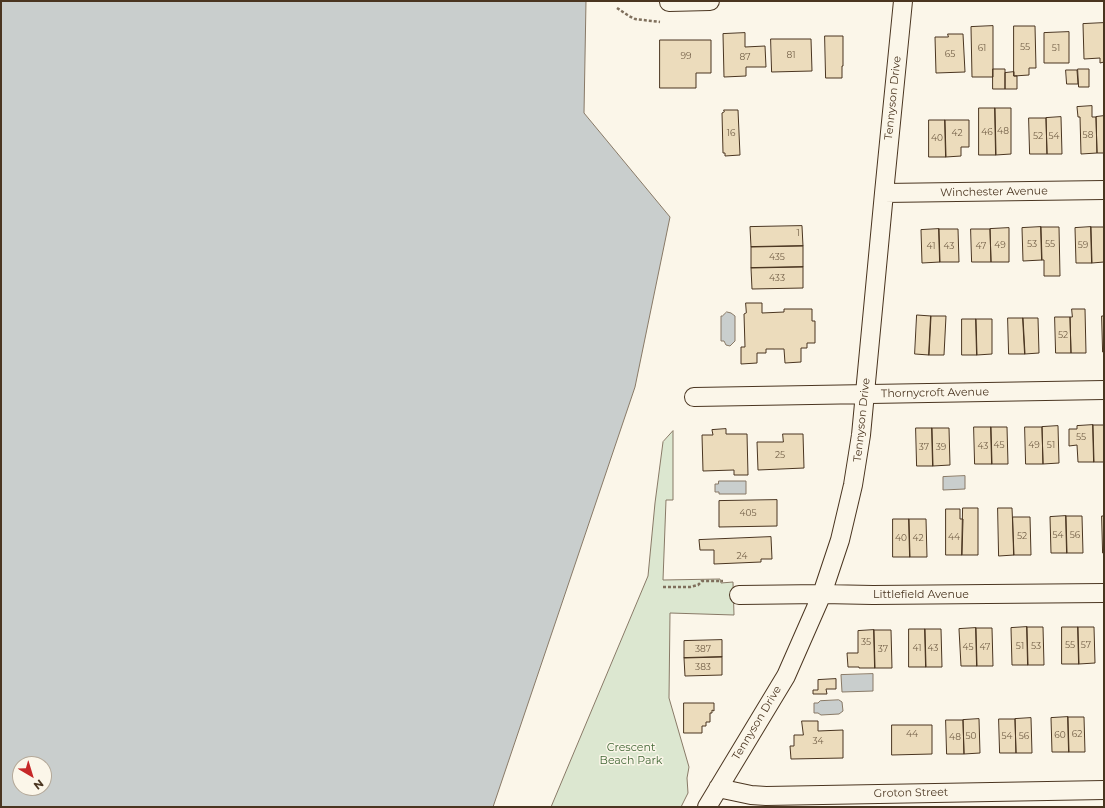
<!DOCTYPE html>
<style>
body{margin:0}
#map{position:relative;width:1105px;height:808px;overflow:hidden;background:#fbf6e9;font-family:Montserrat,sans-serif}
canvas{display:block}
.frame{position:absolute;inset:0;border:2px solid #4a3520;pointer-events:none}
.north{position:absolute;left:12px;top:756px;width:40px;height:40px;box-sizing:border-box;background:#fbf6e9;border:1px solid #b4a999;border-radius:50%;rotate:142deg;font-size:11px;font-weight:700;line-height:16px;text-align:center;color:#4a3520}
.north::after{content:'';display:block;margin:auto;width:14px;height:18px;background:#c62828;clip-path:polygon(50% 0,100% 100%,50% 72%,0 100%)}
</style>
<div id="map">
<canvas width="1105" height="808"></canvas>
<div class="frame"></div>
<div class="north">N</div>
</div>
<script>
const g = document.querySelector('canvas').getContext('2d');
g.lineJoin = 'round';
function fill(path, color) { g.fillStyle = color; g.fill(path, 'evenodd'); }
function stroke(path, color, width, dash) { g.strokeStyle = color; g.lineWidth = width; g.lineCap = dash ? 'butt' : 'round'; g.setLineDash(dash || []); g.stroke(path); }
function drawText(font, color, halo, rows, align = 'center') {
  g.font = font + ' Montserrat,sans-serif'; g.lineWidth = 3; g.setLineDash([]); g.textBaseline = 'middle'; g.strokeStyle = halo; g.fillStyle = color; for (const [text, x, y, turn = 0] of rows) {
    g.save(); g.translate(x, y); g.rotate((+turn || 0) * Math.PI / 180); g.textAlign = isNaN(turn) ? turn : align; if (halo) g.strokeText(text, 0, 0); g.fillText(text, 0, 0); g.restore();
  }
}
const green = new Path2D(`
 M673 431V500H666L663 580 720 579 721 583 733 582 734 615 670 613 669 698 689 767 687 778 688 793 681 807H551L648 576 655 503 663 442Z`);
fill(green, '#dce7d0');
stroke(green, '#887966', 1);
const water = new Path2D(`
 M1 1H586L584 113 670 217 635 387 493 807H1ZM20 764H44V788H20Z
 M727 312 731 313 735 316V341L730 346 726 345 724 341H721V316H722Z
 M965 476V489L943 490V477Z
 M719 481H746V494H719V492H715V484H718Z
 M873 674V691L842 692 841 675Z
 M839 700 842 702 843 711 839 714 821 715 818 713H814V703H818L820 701Z`);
fill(water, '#c9cecd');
stroke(water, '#887966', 1);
const building = new Path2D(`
 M1104 23V62L1100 63V58L1084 59 1083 24Z
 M993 26V77H972L971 27Z
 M1014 26H1035L1036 68H1029V75L1014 76Z
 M1069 32V63H1044V33Z
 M745 33V47L765 46 766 67H746V76L724 77 723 34Z
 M948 34H963L965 72 936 73 935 37H948Z
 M825 36H843V66H842V78H826Z
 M771 39H811L812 71 772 72Z
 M660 40H711V73H696V88H660Z
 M993 69H1005V89H993Z
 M1078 69H1089V87H1079Z
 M1066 70H1077L1078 84H1067Z
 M1014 72V76H1017V89H1005V73Z
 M1092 106V117H1096L1097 153 1081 154 1080 117H1078L1077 107Z
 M979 108H995L996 155H979Z
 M995 108H1011V154L996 155Z
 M724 110H738L740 155 725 156V153H723L722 113 724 112Z
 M1104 116V153H1097L1096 117Z
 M1061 117 1062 154H1047L1046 118Z
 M1029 118H1046L1047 154H1030Z
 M929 120H945L946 157H929Z
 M945 120H969V147H961V156L946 157Z
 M802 226 803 246 751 247 750 227Z
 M1041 227 1042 260 1023 261 1022 228Z
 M1041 227H1059L1060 276H1044V260H1042Z
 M1091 227 1092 263H1076L1075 228Z
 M1091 227H1104V262L1092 263Z
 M1009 228V262H991L990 229Z
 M939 229 940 262 922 263 921 230Z
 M939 229H958L959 262H940Z
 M971 229H990L991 262H972Z
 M803 246V267L751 268V247Z
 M803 267V288L752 289 751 268Z
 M746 303H762V313L784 312V309H812V321H815V343H807V348H801V362L785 363 784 349H766V353H757V363L741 364V347H745L744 314 746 313Z
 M1072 309H1085L1086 353H1071L1070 317H1072Z
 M917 315 931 316 929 355 915 354Z
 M931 316H946L944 355H929Z
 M1102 316H1104V352H1103Z
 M1055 317H1070L1071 353H1056Z
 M1008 318H1023L1025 354H1009Z
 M1023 318H1038L1039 353 1025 354Z
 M962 319H976L977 355H962Z
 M976 319H992V354L977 355Z
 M1093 425 1094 462H1078L1077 445 1069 446V429H1077V426Z
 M1093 425H1104V462H1094Z
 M1058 426 1059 463 1043 464 1042 427Z
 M974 427H991L992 464H975Z
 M991 427H1007L1008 464H992Z
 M1025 427H1042L1043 464H1026Z
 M916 428H932L933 466H917Z
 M932 428H949L950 465 933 466Z
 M726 429V434H747L748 475H734V470L703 471 702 435H713L712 430Z
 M783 434H803L804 468 758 470 757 442H783Z
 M777 500V526L719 527V501Z
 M963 508H978V555H962Z
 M998 508H1012L1014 555 999 556Z
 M946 509H960V519H963L962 555H946Z
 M1066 516 1067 553H1051L1050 517Z
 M1066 516H1082L1083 553H1067Z
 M1102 516H1104V553H1103Z
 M1013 517H1030L1031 555H1014Z
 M893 519H909L910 557H893Z
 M909 519H926L927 557H910Z
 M771 537 772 559H761V562L714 564V550H700L699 540Z
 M1027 627 1028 665H1012L1011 628Z
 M1027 627H1043L1044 665H1028Z
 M1062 627H1078L1079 664H1062Z
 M1078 627H1094L1095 663 1079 664Z
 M976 628 977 666H961L959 629Z
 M976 628H992L993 666H977Z
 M909 629H925L926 667H909Z
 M925 629H941L942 667H926Z
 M874 630 875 668H859V667H848L847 653H858V631Z
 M874 630H891L892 668H875Z
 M722 640V657L684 658V641Z
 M722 657V675L685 676 684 658Z
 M836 679V689H826L827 694H813V690H818V680Z
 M684 703H714V711L712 710V713H710V722H706V726H702V733H684Z
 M1068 717 1069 752H1052L1051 718Z
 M1068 717H1084L1085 752H1069Z
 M1031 718 1032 753H1016L1015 719Z
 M979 719 980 753 964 754 963 720Z
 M999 719H1015L1016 753H1000Z
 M946 720H963L964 754H947Z
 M802 721H818V731L843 730V758L791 759 790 746H794V735H803Z
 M892 725H932V754L892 755Z`);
fill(building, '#ecdcbc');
stroke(building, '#4a3520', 1);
const street = new Path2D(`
 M669 2 710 1
 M884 193 1104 190
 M694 397 1104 390
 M739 595 822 594 873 595 1104 593
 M718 788 751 795 766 796 1104 790
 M707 807 786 676 822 594 840 540 853 485 861 435 884 193 903 1`);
stroke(street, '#4a3520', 20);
stroke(new Path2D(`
 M617 8 629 16 635 19 660 22
 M663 587H690L698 585 702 581H723`), '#7f6f5c', 2.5, [3, 2]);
stroke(street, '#fbf6e9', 18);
drawText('9px', '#725f47', null, [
 ["55",1025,47],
 ["61",982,48],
 ["51",1056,48],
 ["65",950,54],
 ["81",791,55],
 ["99",686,56],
 ["87",745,57],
 ["48",1003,131],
 ["46",987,132],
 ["16",731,133],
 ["42",957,133],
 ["58",1088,135],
 ["52",1038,136],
 ["54",1054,136],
 ["40",937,138],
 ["1",798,233],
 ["53",1032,244],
 ["55",1050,244],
 ["49",1000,245],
 ["59",1083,245],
 ["41",931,246],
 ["43",949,246],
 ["47",981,246],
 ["435",777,257],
 ["433",777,278],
 ["52",1063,335],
 ["55",1081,437],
 ["45",999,445],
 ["49",1034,445],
 ["51",1051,445],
 ["43",983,446],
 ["37",924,447],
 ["39",941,447],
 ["25",780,455],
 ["405",748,513],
 ["54",1058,535],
 ["56",1075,535],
 ["52",1022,536],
 ["44",954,537],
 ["40",901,538],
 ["42",918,538],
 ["24",742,556],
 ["35",866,642],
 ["55",1070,645],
 ["57",1086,645],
 ["51",1020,646],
 ["53",1036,646],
 ["45",968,647],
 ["47",985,647],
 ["41",917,648],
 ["43",933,648],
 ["387",703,649],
 ["37",883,649],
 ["383",703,667],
 ["44",912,734],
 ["62",1077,734],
 ["60",1060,735],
 ["50",971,736],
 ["54",1007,736],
 ["56",1024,736],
 ["48",955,737],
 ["34",818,741]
]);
drawText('11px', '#4a3520', '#fbf6e9', [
 ["Tennyson Drive",893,98,-84],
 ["Winchester Avenue",994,192,-1],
 ["Thornycroft Avenue",935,393,-1],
 ["Tennyson Drive",862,420,-84],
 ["Littlefield Avenue",921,595],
 ["Tennyson Drive",757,723,-59],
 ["Groton Street",911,793,-1]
]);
drawText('11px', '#436837', '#fbf6e9', [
 ["Crescent",631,748],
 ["Beach Park",631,761]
]);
</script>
